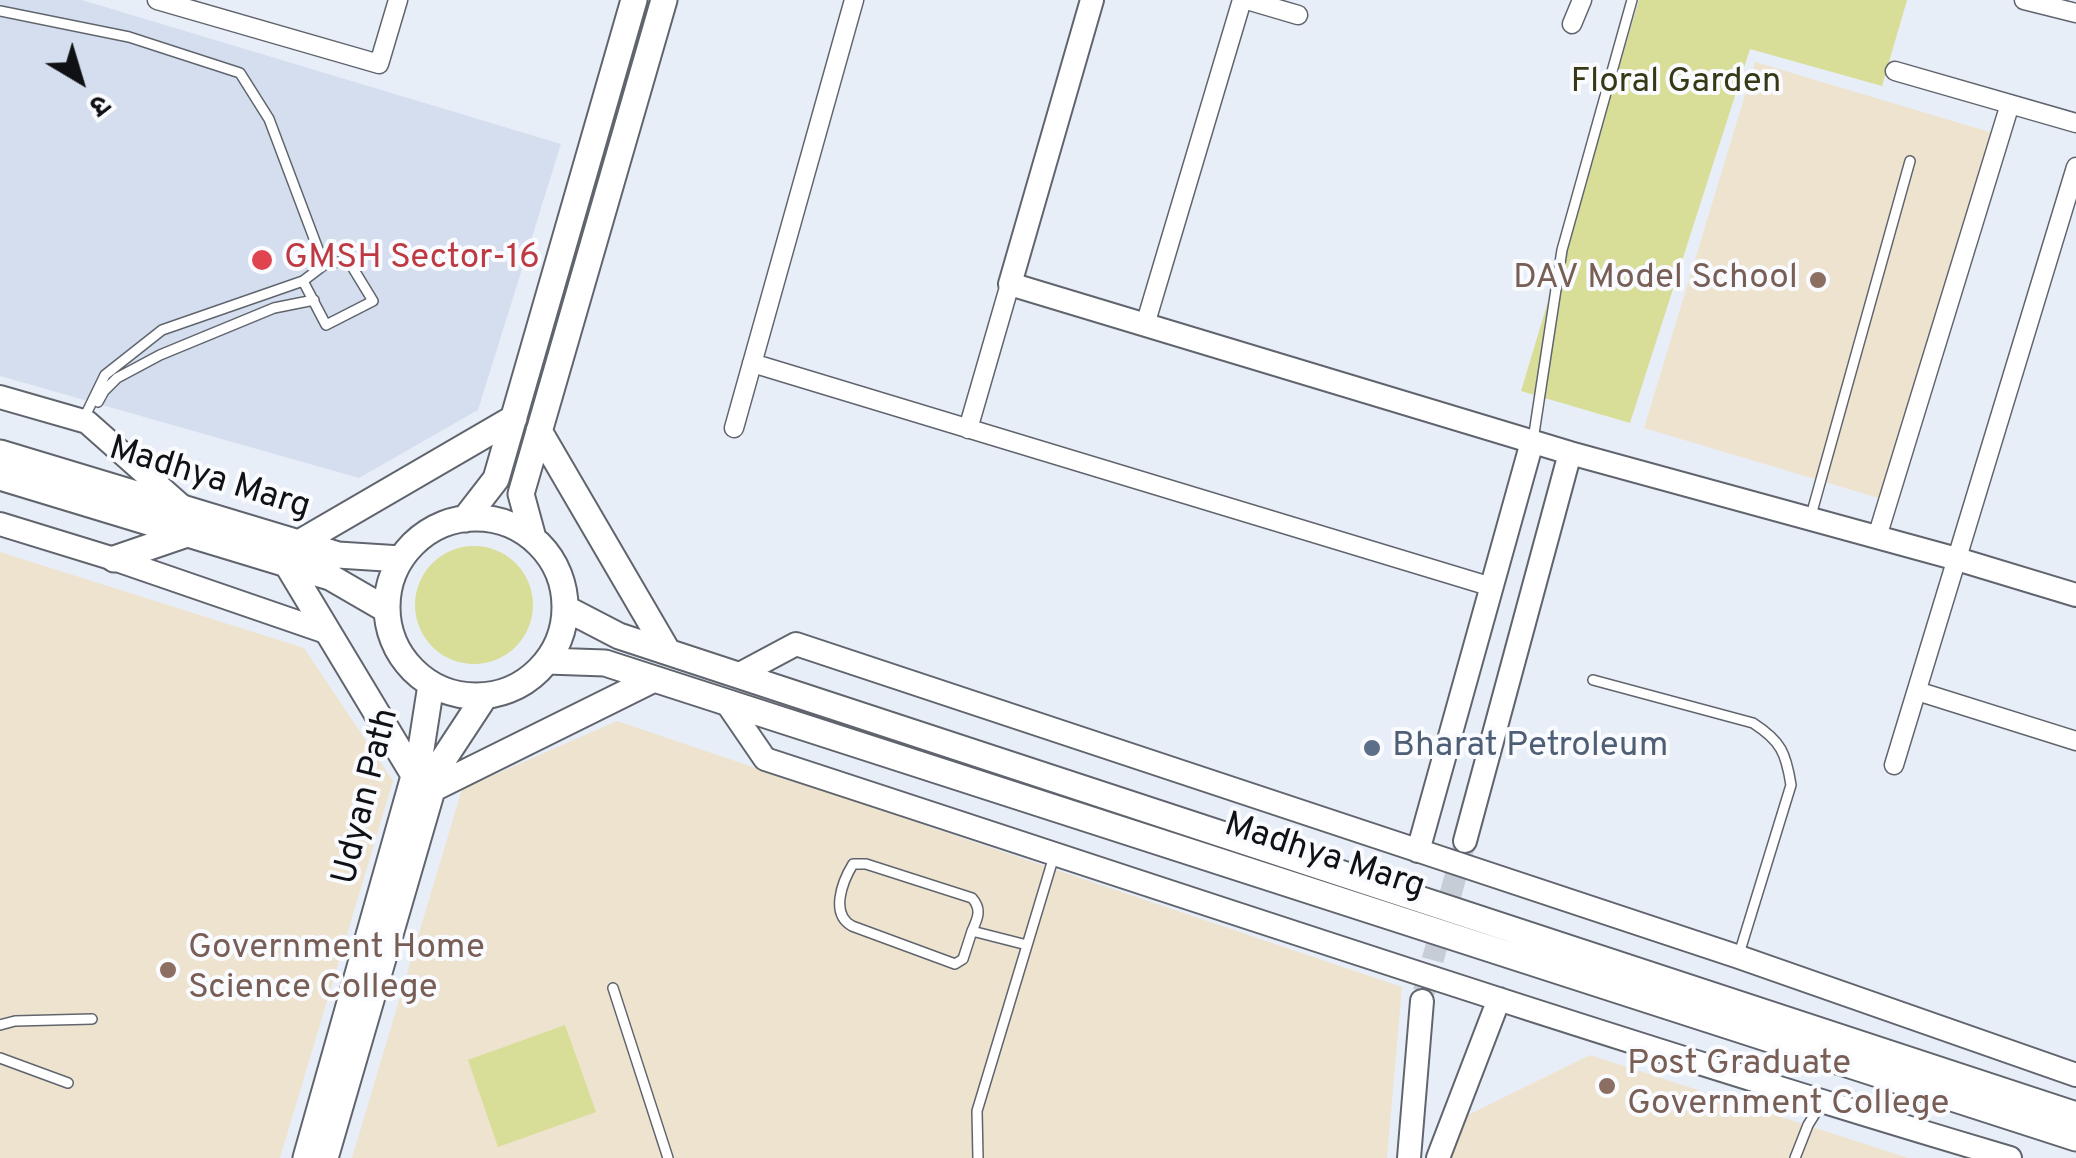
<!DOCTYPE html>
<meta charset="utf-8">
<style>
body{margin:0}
#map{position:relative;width:2076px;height:1158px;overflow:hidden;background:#e8eef8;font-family:Overpass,"Noto Sans Devanagari",sans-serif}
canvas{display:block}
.north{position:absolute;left:30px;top:30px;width:100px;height:100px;-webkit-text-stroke:8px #f9fbff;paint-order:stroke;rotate:142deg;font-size:28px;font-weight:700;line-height:40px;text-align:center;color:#0f1114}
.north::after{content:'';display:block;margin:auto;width:35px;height:45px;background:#0f1114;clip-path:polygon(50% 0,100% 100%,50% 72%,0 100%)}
</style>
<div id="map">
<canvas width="2076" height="1158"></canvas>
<div class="north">उ</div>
</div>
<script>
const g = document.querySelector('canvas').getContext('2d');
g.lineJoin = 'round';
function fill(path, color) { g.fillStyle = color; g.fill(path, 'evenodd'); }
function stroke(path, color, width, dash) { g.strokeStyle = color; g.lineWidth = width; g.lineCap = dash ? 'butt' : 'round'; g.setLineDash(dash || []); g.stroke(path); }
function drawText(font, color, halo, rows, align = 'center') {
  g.font = font + ' Overpass,sans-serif'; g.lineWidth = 8; g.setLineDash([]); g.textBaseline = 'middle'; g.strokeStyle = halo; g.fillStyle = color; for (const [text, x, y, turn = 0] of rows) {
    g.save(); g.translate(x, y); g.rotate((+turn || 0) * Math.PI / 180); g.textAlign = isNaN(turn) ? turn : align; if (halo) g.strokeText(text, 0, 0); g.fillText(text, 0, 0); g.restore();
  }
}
fill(new Path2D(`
 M0 0H82L561 144 478 410 359 478 0 376Z`), '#d5deee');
fill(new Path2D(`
 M1755 62 1993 133 1882 499 1644 428Z
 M0 552 304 648 393 781 280 1158H0Z
 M617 721 1402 987 1387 1158H352L462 789Z
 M1590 1055 1908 1158H1448L1462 1118Z`), '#eee3ce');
fill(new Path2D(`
 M1639 0H1907L1882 86 1750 49 1630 423 1521 391Z
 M415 605a59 59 0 1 1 118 0a59 59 0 1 1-118 0Z
 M565 1025 596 1112 498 1147 468 1060Z`), '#d8dd97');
stroke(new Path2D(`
 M1424 992 1464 845`), '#c7cdd6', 22, [22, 11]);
const service = new Path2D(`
 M0 11 129 37 240 73 269 119 324 265
 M348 260 373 301 326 325 303 281 324 265Z
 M98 402 104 391 117 378 160 355 274 308 314 300
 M87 419V412L105 375 162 330 303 281
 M1533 440 1562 250 1632 0
 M1810 519 1910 161
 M1593 680 1753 723C1781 741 1786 753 1791 785L1739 954
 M972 931C978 918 982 909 972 898L866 864H853C842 882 830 914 852 926L955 964 963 959 972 931 1027 945
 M613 988 668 1158
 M0 1025 15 1021 92 1019
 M0 1058 68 1083
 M978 1158 977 1111 1054 856
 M1795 1158 1808 1125 1821 1104`);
const minor = new Path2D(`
 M157 0 379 64 398 0
 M1247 0 1298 15
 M2024 0 2076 13
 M1572 24 1582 0
 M1895 71 2076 123
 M1145 325 1242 0
 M752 363 1492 587
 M734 428 854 0
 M968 429 1010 284
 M1877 537 2010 104
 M1917 691 2076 741
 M1894 765 2076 167`);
const tertiary = new Path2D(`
 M1092 0 1010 284 1570 453 1957 559 2076 595
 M0 397 87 422 185 509
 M0 524 114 559 329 633
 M738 675 796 644 1739 957 2076 1075
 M726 702 765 759C1179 894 1592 1034 2010 1158
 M1465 841 1570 453
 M1418 851 1532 442
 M1409 1158 1422 1001
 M1438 1158 1499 999`);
const secondary = new Path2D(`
 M539 431 668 652
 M0 453 338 555 401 559
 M0 477 330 577 387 610
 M387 607a89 89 0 1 1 178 0a89 89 0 1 1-178 0Z
 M465 519 496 479 634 0
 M533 538 521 494 664 0
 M299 543 514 418
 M114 559 187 534
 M287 564 414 775
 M565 608 619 636 2076 1115
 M547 661 605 663 2076 1138
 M432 789 654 679
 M306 1158 420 755 431 685
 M325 1158 439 766 485 696`);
stroke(service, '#60656d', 12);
stroke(minor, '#60656d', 21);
stroke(tertiary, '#60656d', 26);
stroke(secondary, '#60656d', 29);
stroke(service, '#fff', 9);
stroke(minor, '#fff', 18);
stroke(tertiary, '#fff', 22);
stroke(secondary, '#fff', 25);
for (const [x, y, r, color] of [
 [262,260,12,"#e0444e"],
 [1818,280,10,"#8d6e63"],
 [1372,748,10,"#5c6f8a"],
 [168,970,10,"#8d6e63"],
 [1607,1086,10,"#8d6e63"]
]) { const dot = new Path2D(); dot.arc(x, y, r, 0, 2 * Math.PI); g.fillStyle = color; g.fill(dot); stroke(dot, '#f9fbff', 4); }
drawText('35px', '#373816', '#f9fbff', [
 ["Floral Garden",1676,84]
]);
drawText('35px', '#be3a42', '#f9fbff', [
 ["GMSH Sector-16",284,260]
], 'left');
drawText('35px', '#785e54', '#f9fbff', [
 ["DAV Model School",1798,280,"right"],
 ["Government Home",188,950],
 ["Science College",188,990],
 ["Post Graduate",1627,1066],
 ["Government College",1627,1106]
], 'left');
drawText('35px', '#0f1114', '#f9fbff', [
 ["Madhya Marg",209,480,17],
 ["Udyan Path",368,797,-76],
 ["Madhya Marg",1324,858,18]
]);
drawText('35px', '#4e5e75', '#f9fbff', [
 ["Bharat Petroleum",1392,748]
], 'left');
</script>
